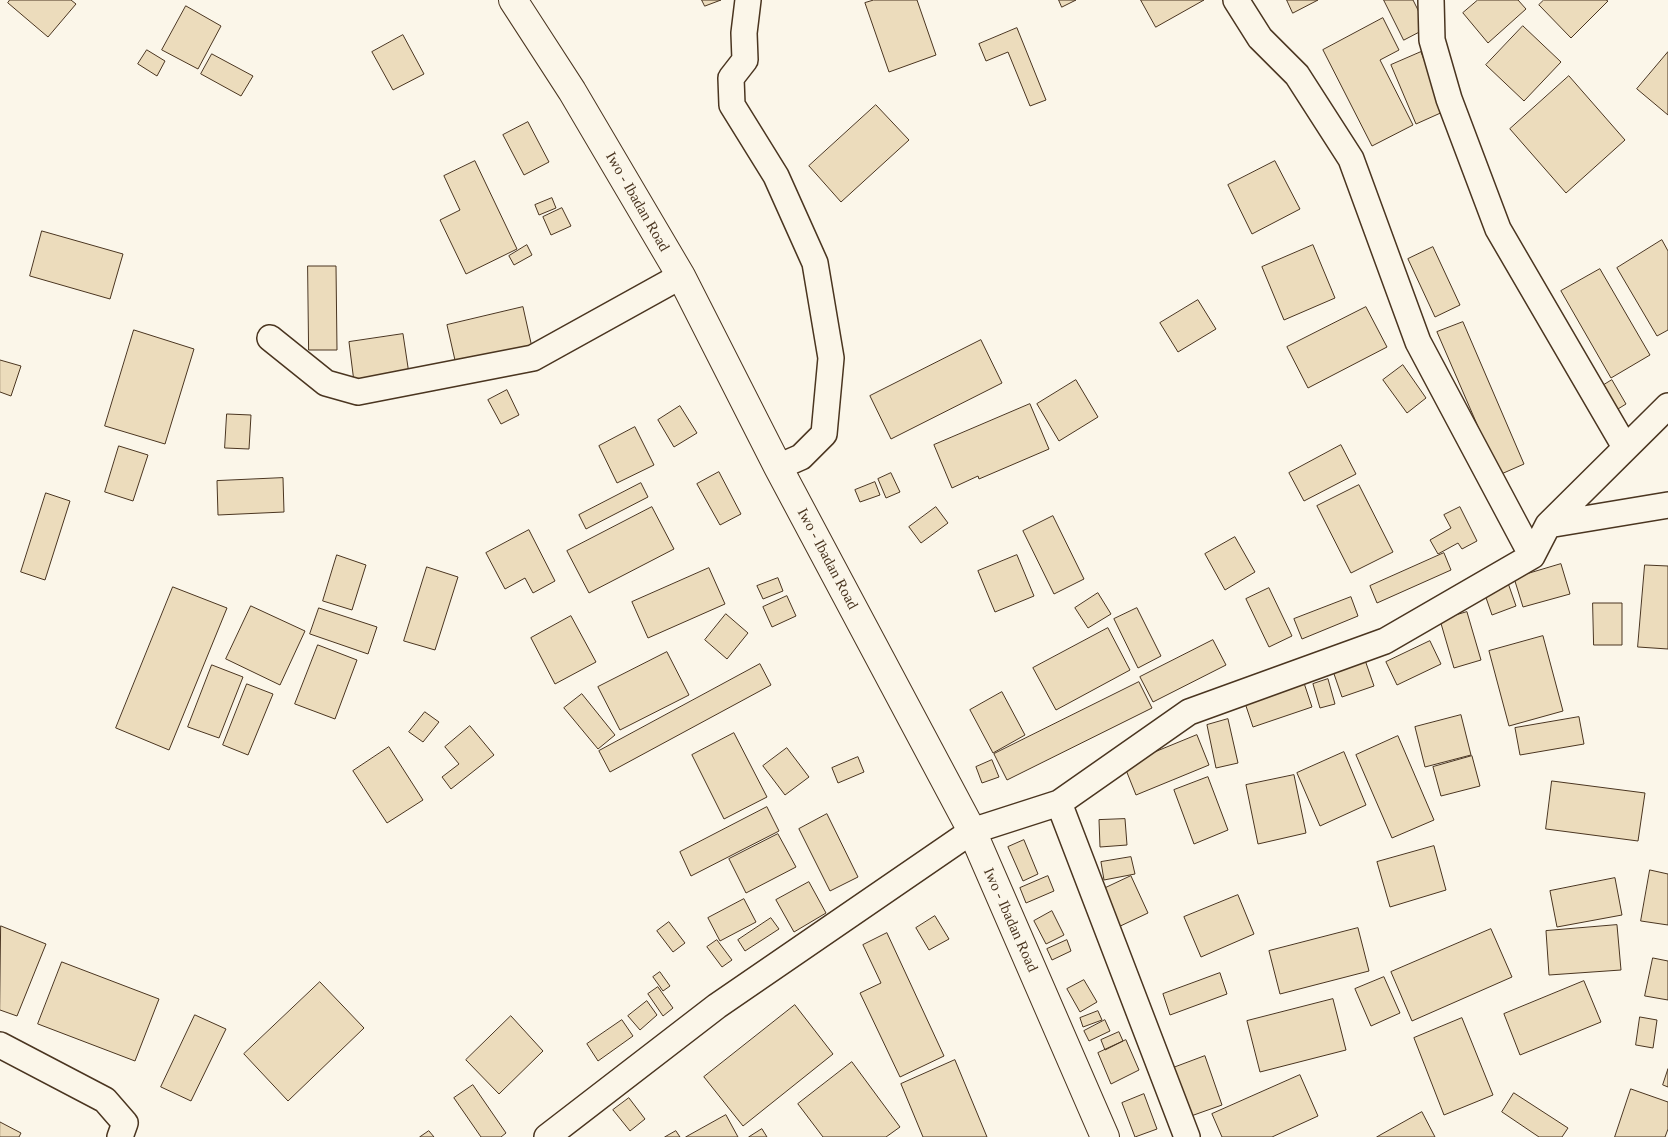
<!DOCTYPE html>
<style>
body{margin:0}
canvas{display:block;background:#fbf6e9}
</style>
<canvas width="1668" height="1137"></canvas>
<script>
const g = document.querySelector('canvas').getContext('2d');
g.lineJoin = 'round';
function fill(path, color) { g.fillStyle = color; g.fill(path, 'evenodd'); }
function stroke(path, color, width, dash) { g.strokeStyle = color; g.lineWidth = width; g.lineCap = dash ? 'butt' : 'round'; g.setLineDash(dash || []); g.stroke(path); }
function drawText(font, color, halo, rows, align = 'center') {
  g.font = font + ' "Times New Roman",serif'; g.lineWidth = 4; g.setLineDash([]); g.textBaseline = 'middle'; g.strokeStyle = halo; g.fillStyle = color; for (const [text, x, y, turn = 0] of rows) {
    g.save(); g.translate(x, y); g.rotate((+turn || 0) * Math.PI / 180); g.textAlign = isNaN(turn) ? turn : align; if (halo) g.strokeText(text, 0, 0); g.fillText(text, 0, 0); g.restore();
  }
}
const building = new Path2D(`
 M10 0H71L76 4 48 37 8 3Z
 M702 0H721L705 6Z
 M874 0H917L936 55 889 72 865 3Z
 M1059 0H1076L1062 7Z
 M1141 0H1204L1156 27Z
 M1287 0H1318L1293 13Z
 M1384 0H1413L1427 28 1404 40Z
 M1478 0H1518L1526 9 1488 43 1463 13Z
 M1544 0H1606L1608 1 1571 38 1539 5Z
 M186 6 221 26 198 69 162 50Z
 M1383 18 1399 50 1380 60 1413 125 1372 146 1323 50Z
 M1523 26 1561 62 1524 101 1486 65Z
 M1017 28 1046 100 1030 106 1008 52 986 61 979 44Z
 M403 35 424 74 393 90 372 52Z
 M147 50 165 61 157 76 138 64Z
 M1421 52 1445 111 1416 124 1391 65Z
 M1668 52V115L1637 89Z
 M212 54 253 76 241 96 201 74Z
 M1569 76 1625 140 1566 193 1510 129Z
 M876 105 909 140 841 202 809 166Z
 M528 122 549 162 524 175 503 135Z
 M475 161 517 249 466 274 440 220 460 210 444 176Z
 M1275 161 1300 209 1252 234 1228 185Z
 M552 198 556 208 539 215 535 205Z
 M562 208 571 226 551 235 543 217Z
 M42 231 123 254 110 299 30 276Z
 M1662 240 1668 251V330L1657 336 1617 268Z
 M527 245 532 255 514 265 509 256Z
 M1313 245 1335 298 1284 320 1262 267Z
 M1433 247 1460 305 1435 317 1408 259Z
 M308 266H336L337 350H309Z
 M1600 269 1650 355 1611 378 1561 291Z
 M1198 300 1216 329 1178 352 1160 323Z
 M523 307 533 352 457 369 447 325Z
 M1366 307 1387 347 1308 388 1287 347Z
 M1463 322 1524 464 1499 475 1437 332Z
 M134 330 194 349 165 444 105 426Z
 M403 334 409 374 354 382 349 342Z
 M981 340 1002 383 891 439 870 396Z
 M0 360 21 366 11 396 0 392Z
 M1403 365 1426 398 1407 413 1383 380Z
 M1076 380 1098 417 1059 441 1037 404Z
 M1612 380 1626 404 1613 412 1599 388Z
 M507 390 519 415 501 424 488 400Z
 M1030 404 1049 449 979 479 978 476 952 488 934 445Z
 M680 406 697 433 674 447 658 420Z
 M227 414 251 415 249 449 225 448Z
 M635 427 654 465 617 483 599 446Z
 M1341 445 1356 474 1304 501 1289 473Z
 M119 446 148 455 133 501 105 492Z
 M719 472 741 514 720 525 697 484Z
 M891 473 900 492 886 498 878 479Z
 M283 478 284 512 218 515 217 481Z
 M875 482 880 495 860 502 855 490Z
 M641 483 648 497 586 529 579 515Z
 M1359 485 1393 552 1351 573 1317 506Z
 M46 493 70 501 45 580 21 572Z
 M652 507 674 549 589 593 567 551Z
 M936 507 948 523 921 543 909 527Z
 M1460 507 1477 541 1462 549 1458 543 1438 554 1430 540 1451 528 1444 515Z
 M1053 516 1084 579 1054 594 1023 531Z
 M529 530 555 581 533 593 525 578 505 589 486 553Z
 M1235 537 1255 572 1225 590 1205 554Z
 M1444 553 1451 570 1377 603 1370 586Z
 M337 555 366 565 352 610 323 601Z
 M1017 555 1034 596 995 612 978 571Z
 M1561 564 1570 594 1523 607 1514 578Z
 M1645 565 1668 566V649L1638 647Z
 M427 567 458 577 435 650 404 641Z
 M709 568 725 604 648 638 632 602Z
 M778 578 783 591 763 599 757 586Z
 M1507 580 1516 606 1492 615 1483 589Z
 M173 587 227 608 169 750 116 728Z
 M1269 588 1292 636 1269 647 1246 599Z
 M1098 593 1111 614 1088 628 1075 608Z
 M787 596 796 616 772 627 763 607Z
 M1351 597 1358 616 1302 639 1294 619Z
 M1593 603H1622V645H1594Z
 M251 606 305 631 280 685 226 659Z
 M319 608 377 627 368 654 310 634Z
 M1137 608 1161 656 1138 668 1114 619Z
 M1467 612 1481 660 1454 668 1440 620Z
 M726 614 748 633 727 659 705 640Z
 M571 616 596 662 555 684 531 638Z
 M1108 628 1130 670 1056 710 1033 668Z
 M1543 636 1563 711 1509 726 1489 651Z
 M1213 640 1226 665 1153 702 1140 677Z
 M1430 641 1441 664 1397 685 1386 662Z
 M318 645 357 660 335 719 295 704Z
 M667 652 689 695 620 730 598 687Z
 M1365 660 1374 686 1342 697 1333 671Z
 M760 664 771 685 610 772 599 751Z
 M212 665 243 677 219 738 188 727Z
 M1328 679 1335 704 1320 708 1313 684Z
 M1139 682 1152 708 1007 780 994 754Z
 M1304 683 1312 707 1253 727 1245 703Z
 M247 684 273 694 248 755 223 745Z
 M1002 692 1025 735 993 753 970 710Z
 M582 694 615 735 598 749 564 708Z
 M425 712 439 722 423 742 409 732Z
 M1461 715 1471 755 1425 767 1415 727Z
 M1579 717 1584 744 1520 755 1515 728Z
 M1228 719 1238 763 1216 768 1207 725Z
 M470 726 494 755 451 789 442 777 459 764 445 747Z
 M734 733 767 797 724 819 692 755Z
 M1197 735 1209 765 1136 795 1124 765Z
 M1398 736 1434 820 1392 838 1356 755Z
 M389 747 423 800 387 823 353 771Z
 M787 748 809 777 785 795 763 766Z
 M1344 752 1366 805 1320 826 1297 773Z
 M1472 756 1480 786 1441 796 1433 767Z
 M858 757 864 772 838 783 832 768Z
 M992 760 999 777 982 783 976 767Z
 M1294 775 1306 833 1258 844 1246 785Z
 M1208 777 1228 830 1194 844 1174 790Z
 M1552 781 1645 793 1638 841 1546 829Z
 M767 807 779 831 691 876 680 852Z
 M827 814 858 877 830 891 799 829Z
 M1125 819 1127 845 1100 847 1099 820Z
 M778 834 796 867 746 893 729 859Z
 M1024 840 1038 874 1023 881 1008 847Z
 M1434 846 1446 890 1390 907 1377 862Z
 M1131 857 1135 874 1104 880 1101 862Z
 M1650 870 1668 874V925L1641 921Z
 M1048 876 1054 891 1026 903 1020 888Z
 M1131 876 1148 913 1114 929 1097 892Z
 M1615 878 1622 915 1557 927 1550 891Z
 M809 882 826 913 794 932 776 900Z
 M1238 895 1254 934 1201 957 1184 917Z
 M744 899 756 922 720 941 708 918Z
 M1052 911 1064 935 1046 944 1034 921Z
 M935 916 949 939 929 950 916 928Z
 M771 918 779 929 745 951 738 940Z
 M669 922 685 943 673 952 657 931Z
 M1617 925 1621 970 1549 975 1546 931Z
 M1 926 46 944 17 1016 0 1010Z
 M1358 928 1369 971 1280 994 1269 951Z
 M1491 929 1512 977 1412 1021 1391 972Z
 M887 933 944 1056 900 1077 860 993 881 983 863 945Z
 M717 940 732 960 722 967 707 947Z
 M1067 940 1071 951 1052 960 1047 949Z
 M1653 958 1668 961V1000L1645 996Z
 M62 962 159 999 135 1061 38 1024Z
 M660 972 670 986 663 991 653 977Z
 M1220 973 1227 994 1170 1015 1163 994Z
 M1384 977 1400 1013 1371 1026 1355 989Z
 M1084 980 1097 1002 1080 1012 1067 989Z
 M1584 981 1601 1022 1520 1055 1504 1014Z
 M320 982 364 1028 288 1101 244 1054Z
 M658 987 673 1008 663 1016 648 994Z
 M1333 999 1346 1050 1260 1072 1247 1021Z
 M647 1001 657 1015 640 1030 628 1016Z
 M795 1005 833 1054 743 1126 704 1077Z
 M1098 1011 1102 1020 1083 1027 1080 1018Z
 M195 1015 226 1029 191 1101 161 1087Z
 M511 1016 543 1051 499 1094 466 1060Z
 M1640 1017 1657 1020 1653 1048 1636 1045Z
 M1462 1018 1493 1095 1444 1115 1414 1038Z
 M622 1020 633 1036 598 1061 587 1044Z
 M1105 1020 1110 1031 1089 1041 1084 1031Z
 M1119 1032 1123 1041 1105 1050 1101 1040Z
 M1126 1040 1139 1070 1111 1084 1098 1053Z
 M1205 1056 1222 1105 1191 1116 1173 1068Z
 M955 1060 987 1137H923L901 1084Z
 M852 1062 900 1127 886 1137H823L798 1104Z
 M1668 1069V1087L1663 1085Z
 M1300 1075 1318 1116 1272 1137H1222L1212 1114Z
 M473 1085 506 1133 501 1137H481L454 1098Z
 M1631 1089 1668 1102V1129L1665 1137H1615Z
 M1514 1093 1568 1128 1562 1137H1539L1502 1112Z
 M1144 1094 1157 1129 1135 1137 1122 1103Z
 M629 1098 645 1119 630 1131 613 1110Z
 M1422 1112 1435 1137H1377Z
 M726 1115 738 1137H686Z
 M0 1122 21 1133 19 1137H0Z
 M762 1129 767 1137H749Z
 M429 1131 434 1137H420Z
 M676 1131 680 1137H665Z`);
fill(building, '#ecdcbc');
stroke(building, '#4a3520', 1);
const minor = new Path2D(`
 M748 0 744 33 745 60 731 78 732 105 776 176 815 263 831 358 824 434 801 457 778 467
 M1236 0 1260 38 1297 75 1351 159 1418 342 1532 556
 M1431 0 1432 40 1449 99 1498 229 1625 447
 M270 338 326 383 358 392 533 358 681 276
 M1548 525 1668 505
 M1059 803 1187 1137
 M0 1045 105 1100 125 1123 120 1137
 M547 1137 717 1006 972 831 1059 803 1189 712 1385 641 1532 556 1548 525 1668 406`);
const primary = new Path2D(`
 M513 0 572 91 681 276 778 467 972 831 1105 1137`);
stroke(minor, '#4a3520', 28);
stroke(primary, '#4a3520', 30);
stroke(minor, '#fbf6e9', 25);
stroke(primary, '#fbf6e9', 28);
drawText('15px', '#4a3520', '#fbf6e9', [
 ["Iwo - Ibadan Road",637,202,60],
 ["Iwo - Ibadan Road",827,559,62],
 ["Iwo - Ibadan Road",1010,920,66]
]);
</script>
